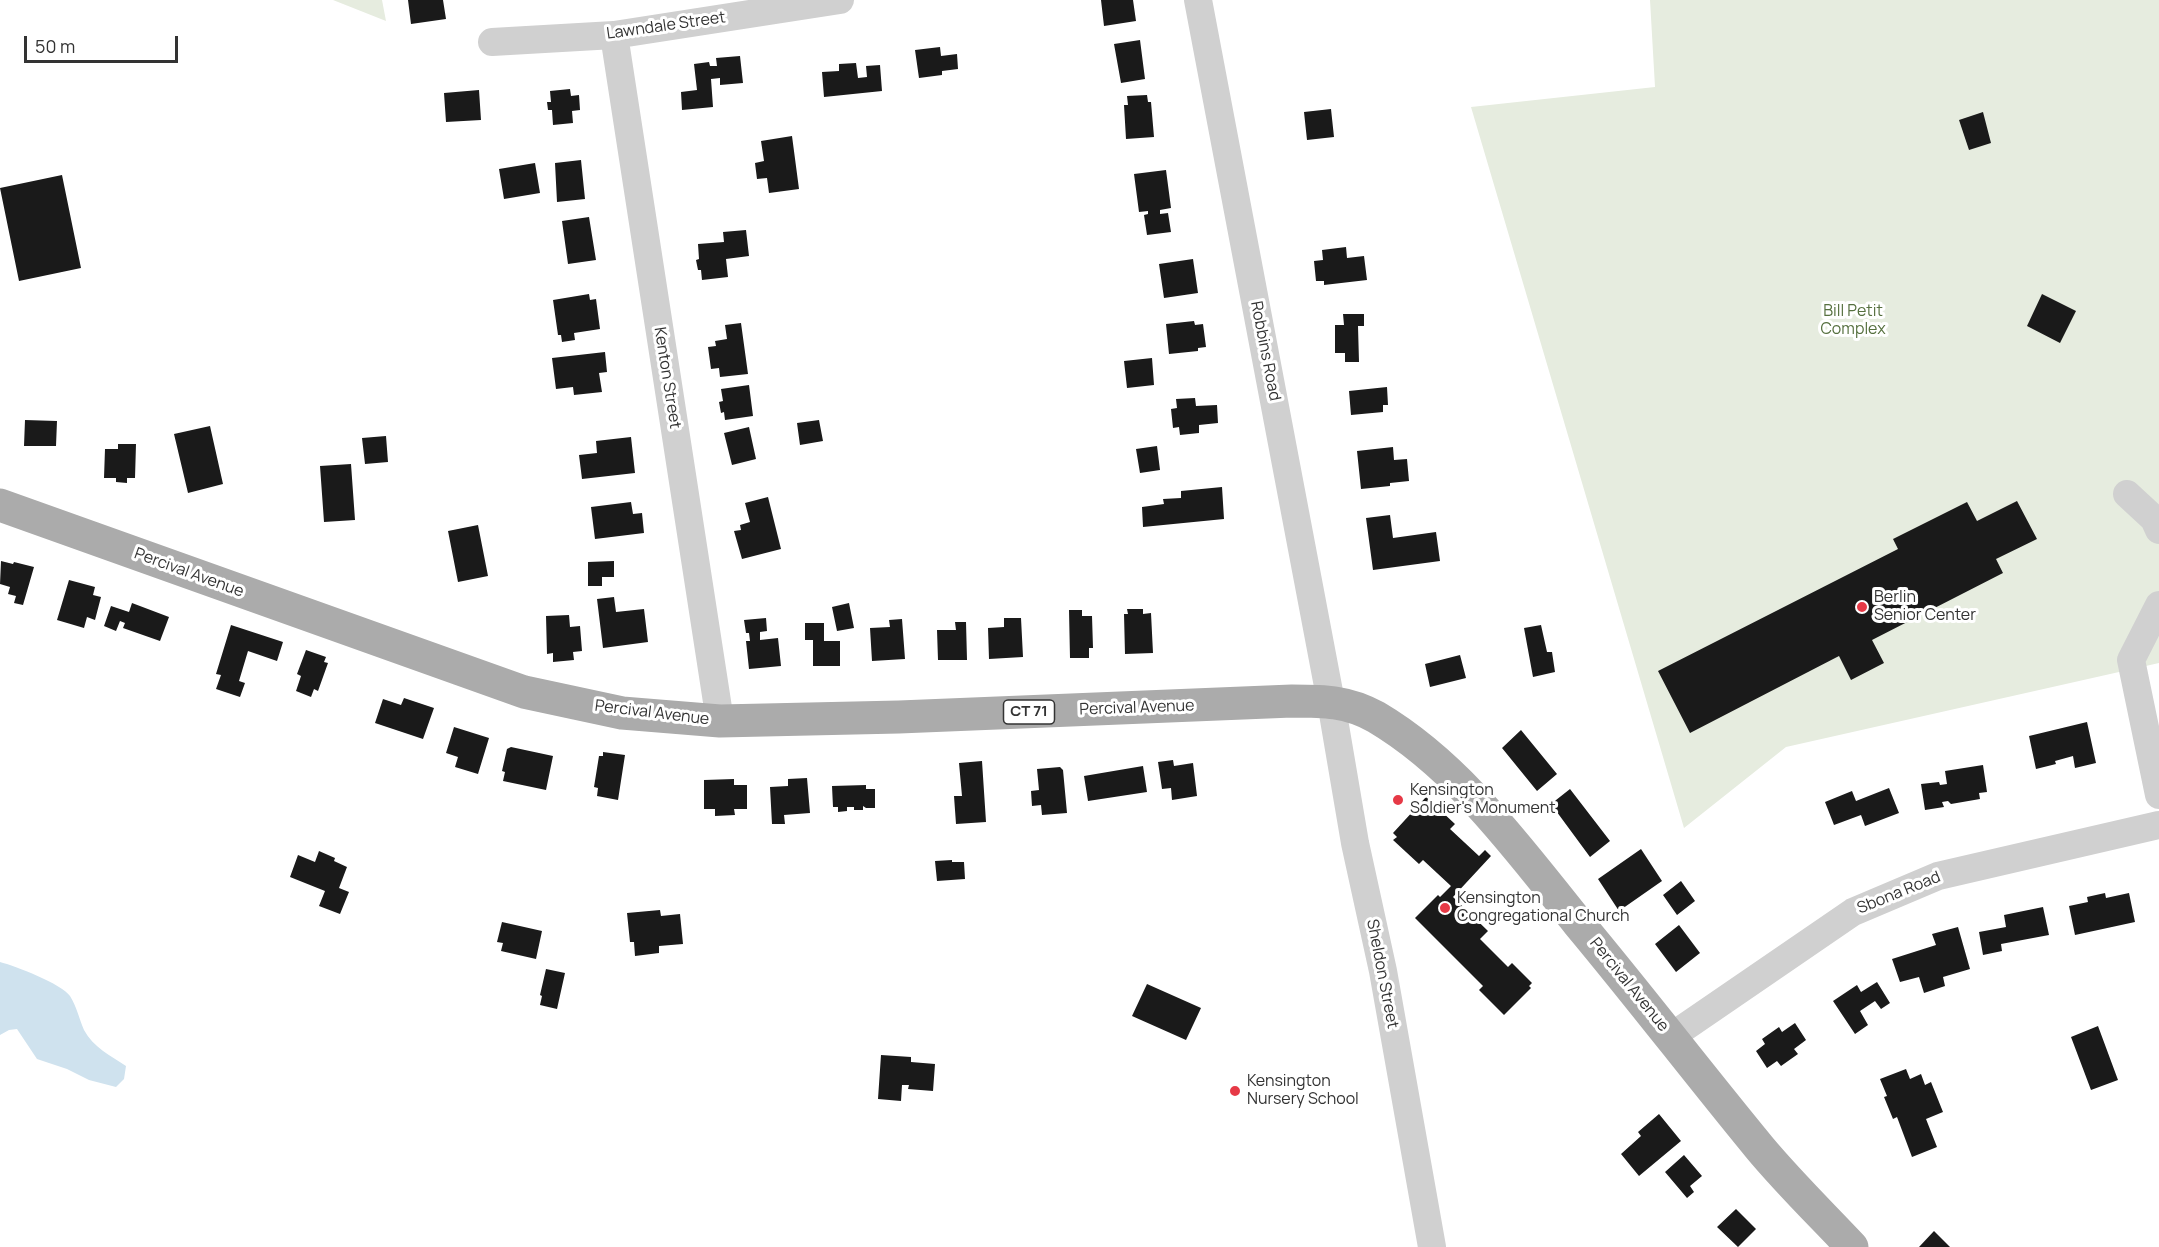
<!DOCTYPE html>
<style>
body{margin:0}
#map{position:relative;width:2159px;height:1247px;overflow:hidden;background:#fff;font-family:Manrope,sans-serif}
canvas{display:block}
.scale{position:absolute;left:24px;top:36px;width:154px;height:27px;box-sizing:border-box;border:3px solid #333;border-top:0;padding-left:8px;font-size:18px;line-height:21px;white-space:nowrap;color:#333;-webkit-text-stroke:4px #fff;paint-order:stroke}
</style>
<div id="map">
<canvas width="2159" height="1247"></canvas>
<div class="scale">50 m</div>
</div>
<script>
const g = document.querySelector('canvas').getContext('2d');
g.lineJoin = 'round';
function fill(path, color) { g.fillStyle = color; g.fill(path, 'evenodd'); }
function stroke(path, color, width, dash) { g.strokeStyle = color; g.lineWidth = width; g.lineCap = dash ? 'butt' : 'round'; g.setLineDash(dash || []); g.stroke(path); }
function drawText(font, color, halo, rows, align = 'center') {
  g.font = font + ' Manrope,sans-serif'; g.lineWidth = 6; g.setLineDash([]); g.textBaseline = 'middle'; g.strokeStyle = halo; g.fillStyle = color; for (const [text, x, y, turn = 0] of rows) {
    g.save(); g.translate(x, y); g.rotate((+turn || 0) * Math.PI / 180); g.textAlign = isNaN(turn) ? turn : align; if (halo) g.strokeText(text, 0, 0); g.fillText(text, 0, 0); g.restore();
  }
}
fill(new Path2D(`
 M333 0H382L386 21Z
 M1650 0H2159V663L1786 747 1684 828 1471 107 1655 87Z`), '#e6ecdf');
fill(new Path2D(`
 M0 962C15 966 62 984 70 996 77 1007 79 1019 84 1030 93 1047 111 1056 126 1066L124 1079 116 1087 89 1080 67 1069 37 1059 17 1029 9 1030 0 1035Z`), '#cfe2ee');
fill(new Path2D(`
 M408 0H443L446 19 411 24Z
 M1101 0H1133L1136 21 1104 26Z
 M1140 40 1145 79 1121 83 1114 44Z
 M940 47 941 56 957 54 958 69 942 71V75L919 78 915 50Z
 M740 56 743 83 720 85V78L711 79 713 107 682 110 681 92 697 90 694 64 709 62 710 66H717L716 58Z
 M856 63 858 78 867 77 866 66 880 65 882 91 824 97 822 72 839 71V64Z
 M570 89 571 96 579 95 580 110 572 111 573 123 553 125 552 110H548L547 102H551L550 91Z
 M479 90 481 120 446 122 444 93Z
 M1147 95 1148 102H1151L1154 137 1126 139 1124 105H1128L1127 96Z
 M1331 109 1334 137 1307 140 1304 112Z
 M1983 112 1991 143 1969 150 1959 120Z
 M792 136 799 189 769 193 767 178 757 179 755 163 764 161 761 141Z
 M581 160 585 199 557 202 555 163Z
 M535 163 540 193 504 199 499 169Z
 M1166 170 1171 208 1160 210V214L1168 213 1171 232 1147 235 1144 215 1148 214V211L1139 212 1134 174Z
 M62 175 81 268 19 281 0 188Z
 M589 217 596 260 568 264 562 221Z
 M746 230 749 256 726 259 728 277 702 280 701 270H698L696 260 699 259 698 244 724 242 723 232Z
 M1346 247 1347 258 1364 256 1367 280 1324 285V281H1316L1314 261 1323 260 1322 250Z
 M1193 259 1198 293 1164 298 1159 264Z
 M589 294 590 300 596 299 600 329 574 333 575 340 562 342 561 335H558L553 300Z
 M2042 294 2076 311 2060 343 2027 326Z
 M1343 314H1364V326H1358L1359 362H1345V353H1335V325H1344Z
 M1194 321 1195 325 1203 324 1206 347 1198 348V351L1169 354 1166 324Z
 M741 323 748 374 720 377 719 368 711 369 708 347 716 346 715 341 727 339 725 325Z
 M605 352 607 372 599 373 602 392 574 395 573 387 556 389 552 358Z
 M1152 358 1154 385 1127 388 1124 361Z
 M749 385 753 416 725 420 724 412 721 413 719 402 723 401 721 389Z
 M1387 387 1388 405H1383V412L1351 415 1349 391Z
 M1195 398 1196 406 1217 405 1218 423 1199 425V433L1180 435 1179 427 1173 428 1171 409 1177 408 1176 399Z
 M25 420 57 421 56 446H24Z
 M819 420 823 441 800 445 797 423Z
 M210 426 223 484 188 493 174 434Z
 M749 427 756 459 732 465 724 433Z
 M386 436 388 462 365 464 362 438Z
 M631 437 635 473 582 479 579 455 597 453 596 441Z
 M118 444H136L135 478H127V483L116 482V478H104L105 449H118Z
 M1157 446 1160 470 1140 473 1136 449Z
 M1393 447 1394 460 1407 459 1409 481 1390 483V486L1361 489 1357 451Z
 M351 464 355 520 324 522 320 466Z
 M1222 487 1224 519 1143 527 1142 507 1164 504 1163 499 1181 498V491Z
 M768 497 781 549 742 559 734 531 741 530 740 525 750 522 745 503Z
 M2017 501 2037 539 1996 559 2003 573 1872 640 1884 663 1851 680 1839 656 1690 733 1658 671 1898 549 1893 539 1967 502 1977 521Z
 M631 502 633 514 642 513 644 533 595 539 591 507Z
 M1390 515 1393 538 1436 532 1440 561 1373 570 1366 518Z
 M478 525 488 576 458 582 448 531Z
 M1 561 13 564 14 562 34 567 23 605 14 603 16 596 8 594 10 587 0 584Z
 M614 561V577H602V586H588V562Z
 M69 580 95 587 93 595 101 597 95 620 87 617 84 628 57 620Z
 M614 597 616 612 644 609 648 642 603 648 597 599Z
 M132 603 169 617 160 641 123 628 125 623 120 621 116 631 104 626 111 606 129 612Z
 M849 603 854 628 837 631 832 607Z
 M1127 609H1143V614L1151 613 1153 653 1125 654 1124 614H1128Z
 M1069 610H1082V616H1092L1093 648H1089V658H1070Z
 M569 615 570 627 580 626 582 651 573 652 574 660 553 662V653L547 654 546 616Z
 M766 618 767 631 760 632V640L778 638 781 666 749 669 746 641H750L749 633H746L744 620Z
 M1004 618H1021L1023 657 989 659 988 628 1004 627Z
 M902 619 905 659 872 661 870 628 890 627 889 620Z
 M955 622H966L967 660H938L937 630H956Z
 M805 623H824V641H840V666H813V640H805Z
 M231 625 283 642 277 661 248 651 239 681 245 683 240 697 216 689 221 675 216 674Z
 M1541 625 1547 652H1552L1555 672 1533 677 1524 628Z
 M306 650 326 657 324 662 328 663 318 691 314 689 311 697 296 691 301 676 297 674Z
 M1460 655 1466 678 1430 687 1425 664Z
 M404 698 434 708 423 739 375 723 383 699 401 705Z
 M2087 722 2096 763 2075 768 2073 756 2055 761 2056 764 2036 769 2029 736Z
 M454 727 489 738 478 774 455 767 458 757 446 753Z
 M1521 730 1557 774 1537 791 1502 748Z
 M511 747 553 756 546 790 503 781 505 772 502 771 507 749Z
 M603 752 625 755 618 800 597 796 598 788 594 787 599 756H603Z
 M1173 760 1174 766 1193 763 1197 796 1172 800 1171 788 1162 789 1158 762Z
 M982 761 986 822 956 824 954 796H962L959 763Z
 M1983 765 1987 792 1979 793 1980 799 1951 804 1948 801 1942 802 1944 807 1925 810 1921 784 1939 782 1940 785 1947 784 1945 771Z
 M1143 766 1147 792 1088 801 1084 776Z
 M1060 767 1063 770 1067 813 1042 815 1041 805 1032 806 1031 791 1039 790 1037 769Z
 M807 778 810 813 784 815 785 824H772L770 787 788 786V779Z
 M734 779V785H747V809H734L735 815 715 816V809H704V780Z
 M866 785V789H875V808H866L863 806V810H854V807H847V811L838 812V807H833L832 786Z
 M1889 788 1899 813 1865 826 1861 815 1834 825 1825 802 1852 791 1856 801Z
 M1570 789 1610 841 1590 857 1551 804Z
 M1426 797 1455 824 1450 829 1479 856 1485 850 1491 856 1453 897 1488 931 1480 939 1508 967 1512 963 1532 983 1529 986 1531 988 1504 1015 1479 990 1483 986 1415 918 1438 895 1440 897 1451 886 1423 860 1419 864 1393 840 1397 837 1393 833Z
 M1641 849 1662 881 1619 911 1598 879Z
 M319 851 335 858 334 861 347 867 339 888 349 892 340 914 319 906 325 891 290 877 298 855 315 862Z
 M952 860V862H964L965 879 937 881 935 861Z
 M1681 881 1695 901 1677 915 1663 895Z
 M2105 893 2106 898 2129 893 2135 922 2075 935 2069 906 2088 902 2087 897Z
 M2043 907 2049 935 2001 944 2002 951 1983 955 1979 932 2006 927 2004 915Z
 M660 910 661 916 680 914 683 944 659 946V953L635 956 634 942H630L627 913Z
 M502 922 542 931 536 959 501 951 503 943 497 942Z
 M1679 925 1700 953 1676 972 1655 944Z
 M1958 927 1970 969 1943 977 1945 986 1924 993 1919 977 1900 982 1892 959 1936 945 1932 934Z
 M546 969 565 973 557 1009 540 1005 542 996 540 995Z
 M1877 982 1890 1003 1881 1009 1875 1001 1860 1011 1868 1025 1855 1034 1833 1001 1857 985 1861 992Z
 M1147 984 1201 1008 1186 1040 1132 1016Z
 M1795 1023 1806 1040 1794 1049 1798 1054 1781 1066 1777 1061 1767 1068 1756 1051 1765 1044 1762 1039 1779 1027 1782 1032Z
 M2098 1026 2118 1080 2091 1090 2071 1037Z
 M881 1055 911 1057V1062L935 1064 933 1091 908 1089 909 1085H902L901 1101 878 1099Z
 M1906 1069 1910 1079 1921 1074 1925 1085 1931 1082 1943 1112 1926 1119 1937 1147 1912 1157 1897 1117 1893 1119 1884 1097 1887 1096 1880 1079Z
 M1659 1114 1681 1141 1639 1176 1621 1154 1641 1136 1638 1132Z
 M1684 1155 1702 1176 1690 1186 1694 1192 1687 1198 1665 1172Z
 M1736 1209 1756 1229 1738 1247 1717 1227Z
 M1934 1231 1950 1247H1919Z`), '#1a1a1a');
stroke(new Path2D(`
 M1198 0 1331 702 1355 843 1383 971 1432 1247
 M614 35 720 721
 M492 42 614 35 840 0
 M2127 494 2154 519 2159 530
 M2159 605 2131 660 2159 795
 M1672 1036 1853 912 1938 876 2159 825`), '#d0d0d0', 28);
stroke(new Path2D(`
 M0 505 524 692 622 713 720 721 899 717 1292 701C1324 701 1347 701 1376 717 1459 766 1519 850 1579 924 1640 997 1698 1073 1759 1147 1788 1182 1821 1214 1852 1247`), '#ababab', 33);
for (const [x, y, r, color] of [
 [1862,607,6,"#e63946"],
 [1398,800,6,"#e63946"],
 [1445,908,6,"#e63946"],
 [1235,1091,6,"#e63946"]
]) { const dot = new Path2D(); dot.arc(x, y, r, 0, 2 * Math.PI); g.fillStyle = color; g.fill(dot); stroke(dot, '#fff', 2); }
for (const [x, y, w] of [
 [1029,712,51]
]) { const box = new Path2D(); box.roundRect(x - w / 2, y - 12, w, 24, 4.5); g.fillStyle = '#fff'; g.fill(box); stroke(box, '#333', 1.5); }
drawText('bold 15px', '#333', null, [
 ["CT 71",1029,712]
]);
drawText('16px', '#333', '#fff', [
 ["Lawndale Street",666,26,-8],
 ["Robbins Road",1265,351,79],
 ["Kenton Street",667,378,81],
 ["Percival Avenue",189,573,20],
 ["Percival Avenue",1137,708,-2],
 ["Percival Avenue",652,713,7],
 ["Sbona Road",1899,893,-22],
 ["Sheldon Street",1382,974,79],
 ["Percival Avenue",1629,985,51]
]);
drawText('16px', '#56703f', '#fff', [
 ["Bill Petit",1853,312],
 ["Complex",1853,330]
]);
drawText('16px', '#333', '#fff', [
 ["Berlin",1874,598],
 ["Senior Center",1874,616],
 ["Kensington",1410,791],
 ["Soldier's Monument",1410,809],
 ["Kensington",1457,899],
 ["Congregational Church",1457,917],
 ["Kensington",1247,1082],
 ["Nursery School",1247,1100]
], 'left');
</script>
